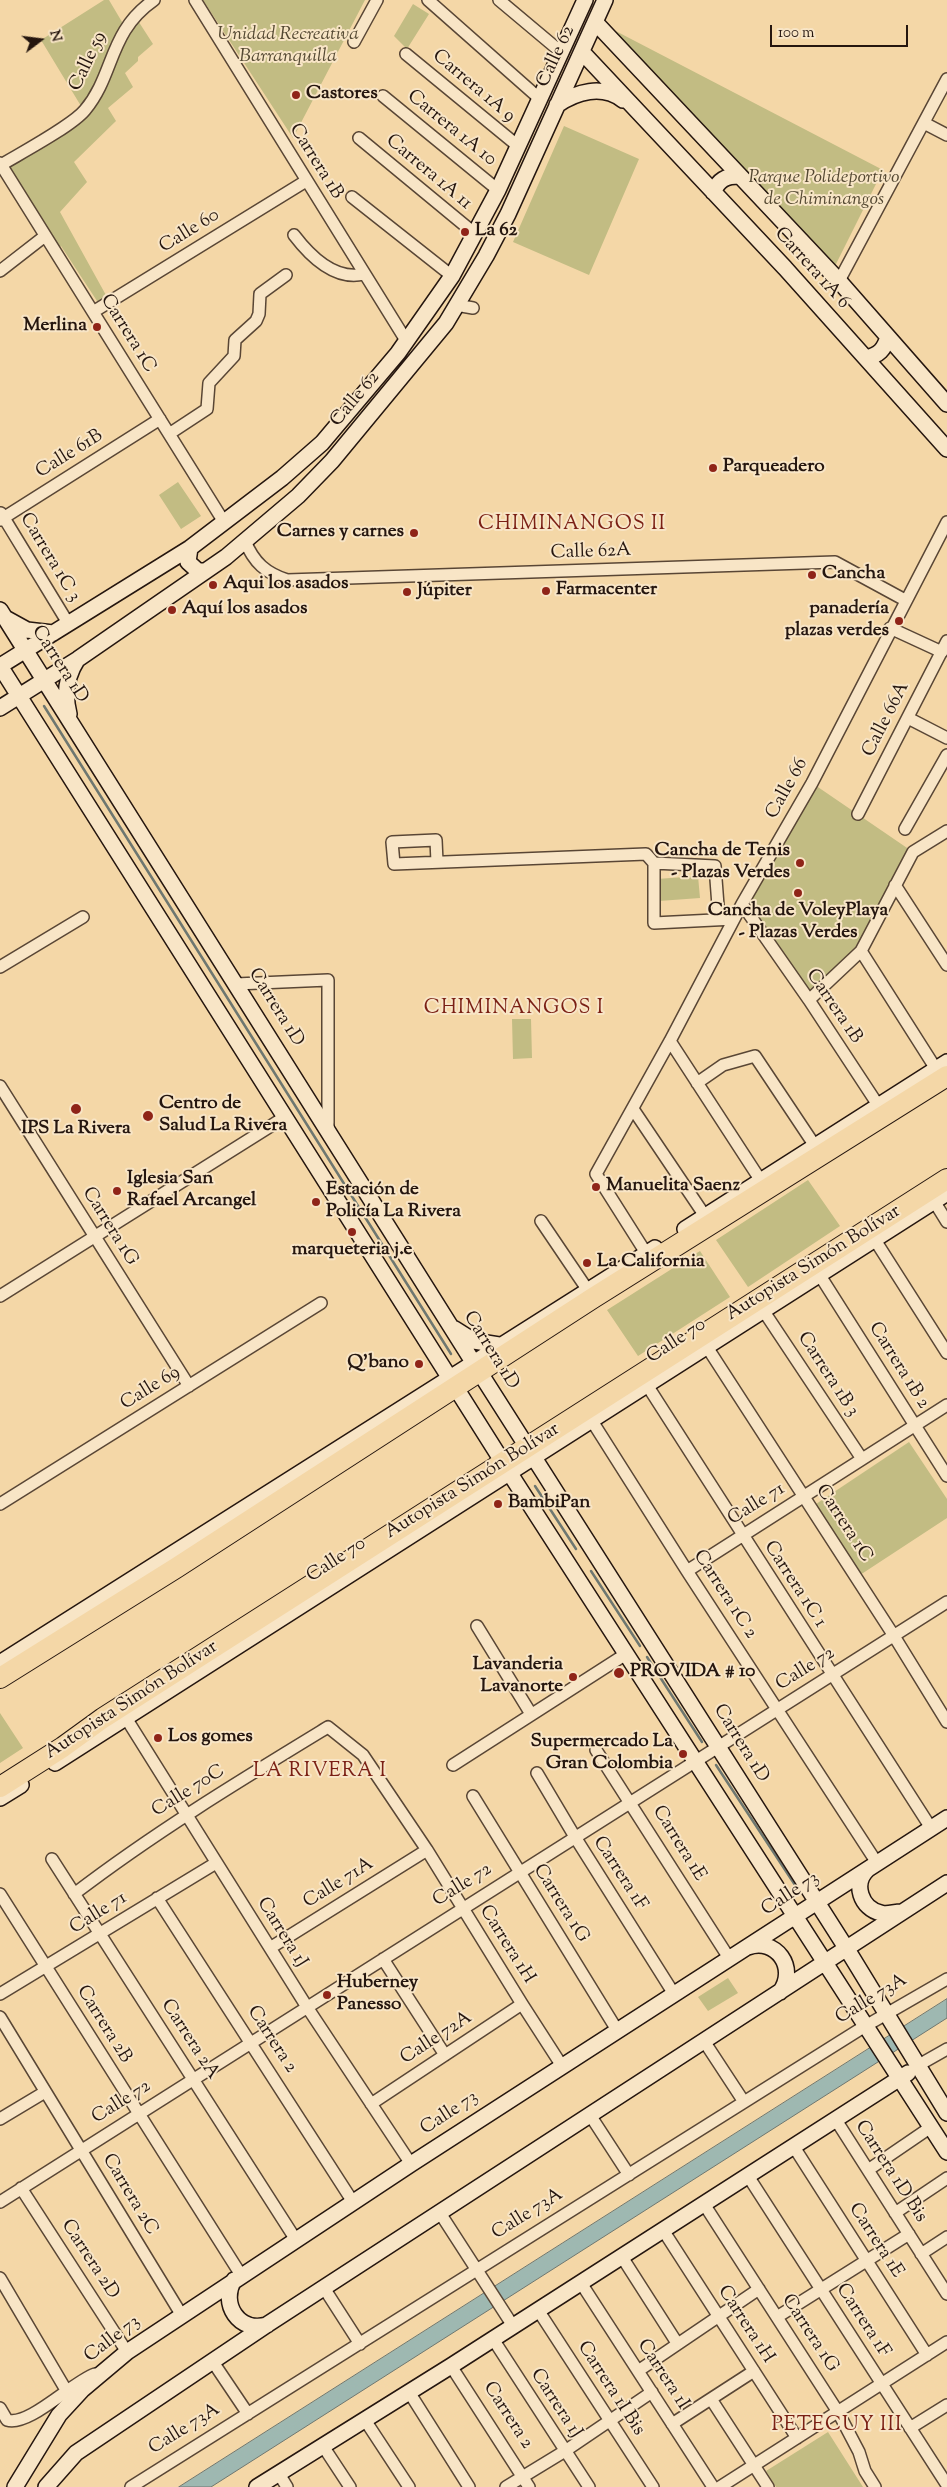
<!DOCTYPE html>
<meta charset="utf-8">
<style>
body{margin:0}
#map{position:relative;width:947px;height:2487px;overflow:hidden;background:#f4d7a7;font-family:"Sorts Mill Goudy",serif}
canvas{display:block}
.north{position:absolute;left:15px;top:15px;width:50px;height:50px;-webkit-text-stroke:4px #f8e5c6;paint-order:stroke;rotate:75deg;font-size:14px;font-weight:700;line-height:20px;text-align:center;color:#25160f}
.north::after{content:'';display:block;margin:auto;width:18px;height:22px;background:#25160f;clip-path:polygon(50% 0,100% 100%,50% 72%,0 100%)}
.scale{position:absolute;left:770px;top:25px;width:138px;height:22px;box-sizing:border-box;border:2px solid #25160f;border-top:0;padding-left:6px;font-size:15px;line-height:18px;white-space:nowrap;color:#25160f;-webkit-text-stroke:4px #f8e5c6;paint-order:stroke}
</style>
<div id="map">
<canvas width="947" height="2487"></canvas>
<div class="north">N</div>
<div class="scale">100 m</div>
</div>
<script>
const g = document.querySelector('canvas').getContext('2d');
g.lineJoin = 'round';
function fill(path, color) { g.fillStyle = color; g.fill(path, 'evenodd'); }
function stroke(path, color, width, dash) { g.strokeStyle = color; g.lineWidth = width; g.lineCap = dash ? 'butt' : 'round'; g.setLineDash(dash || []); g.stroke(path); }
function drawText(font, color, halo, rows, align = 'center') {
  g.font = font + ' "Sorts Mill Goudy",serif'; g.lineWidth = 4; g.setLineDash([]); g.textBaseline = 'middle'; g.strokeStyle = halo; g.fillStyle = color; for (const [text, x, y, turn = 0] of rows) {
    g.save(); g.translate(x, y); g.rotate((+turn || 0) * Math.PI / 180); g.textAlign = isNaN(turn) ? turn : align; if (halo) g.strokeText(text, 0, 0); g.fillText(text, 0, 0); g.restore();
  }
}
fill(new Path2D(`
 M104 0H109L125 27 135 16 153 44 138 57V61L125 73 133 87 108 108 116 121 74 162 87 182 60 212 107 297 99 304 61 246 55 251 1 165 84 111 41 40Z
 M203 0H365L293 138Z
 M413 4 429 14 407 49 394 36Z
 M608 27 883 170 835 266Z
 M564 126 639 159 589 275 513 242Z
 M178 482 201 516 181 529 159 495Z
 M812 783 913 852 861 951 809 1000 742 904Z
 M698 876 700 898 659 901 657 879Z
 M512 1019H531L532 1058 513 1059Z
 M808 1180 840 1226 748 1287 716 1240Z
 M700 1251 730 1297 638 1356 607 1310Z
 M909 1442 947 1499V1518L860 1575 813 1506Z
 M0 1713 23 1748 0 1763Z
 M728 1978 738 1993 708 2011 698 1997Z
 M828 2432 863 2487H776L766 2471Z`), '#c2bc83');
const water = new Path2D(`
 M947 1999V2018L211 2487H179Z`);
fill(water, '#9eb8b1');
stroke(water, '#6e7770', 1);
stroke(new Path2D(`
 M44 706 451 1354
 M535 1486 576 1549
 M591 1571 640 1646
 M647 1657 702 1742
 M716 1765 797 1888`), '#6e7770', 2.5);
const street = new Path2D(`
 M195 0 407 342
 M428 0 540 99
 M499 0 561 52
 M354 42 377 0
 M406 54 518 146
 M383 96 498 190
 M924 123 947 135
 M359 138 474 233
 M0 163 224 522
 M1 165C21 153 72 126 85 110 115 74 108 32 154 0
 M352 197 452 276
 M294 235C310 256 335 281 364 274
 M0 271 45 236
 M839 281 947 79
 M456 305 473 308
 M93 312 306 181
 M169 434 207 409 209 383 234 356 235 340 256 321 259 314 260 294 286 275
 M1 513 68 623
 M0 520 160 419
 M245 541C254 563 266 573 287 580L835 562 905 600
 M890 628 942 652
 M908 718 947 738
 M858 814 947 641
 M905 829 947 755
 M437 862 436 840 392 842 394 864 646 854 654 863V923L734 919
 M654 863 715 866 719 919
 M895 885 947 965
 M742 904 809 1000 878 1105
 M861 951 936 1069
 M0 967 83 917
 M236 984 328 980V1131
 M809 1000 861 951 913 852 947 831
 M670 1041 761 1181
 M697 1083 723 1065 755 1056 815 1146
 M0 1086 189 1386
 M633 1109 705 1216
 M934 1201 947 1222
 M541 1221 587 1289
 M875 1240 947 1353
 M646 1253 596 1174 670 1041 742 904 812 783 947 522
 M819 1274 947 1476
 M0 1296 285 1117
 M763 1310 862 1459
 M707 1347 894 1636 947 1722
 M647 1385 931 1828
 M592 1421 687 1571 877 1863
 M0 1504 321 1303
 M687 1571 947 1405
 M477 1626 531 1714
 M126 1718 307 2007 411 2164
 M596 1750 729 1958
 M453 1765 626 1654
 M537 1773 575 1837 674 1994
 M473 1796 617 2030
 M52 1859 296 2240
 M0 1894 241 2275
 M74 1894C155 1832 241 1780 328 1727L363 1755 427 1850 522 2004 562 2066
 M157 1898 353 2202
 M270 1948 427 1850
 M383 1959 445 2055
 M0 1994 216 1863
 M0 2017 181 2314
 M704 2041 744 2102
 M917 2066 947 2049
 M371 2104 522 2004
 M590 2115 629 2175
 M0 2119 45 2092
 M836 2120 947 2294
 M794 2147 927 2355
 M868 2170 931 2127
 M748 2176 947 2485
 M21 2188 127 2352
 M0 2202 947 1602
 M704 2204 838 2412 859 2452 865 2471 875 2487
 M440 2213 513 2326
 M895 2213 947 2178
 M663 2230 797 2438
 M921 2254 947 2237
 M622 2257 677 2343
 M0 2278 66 2390
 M581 2283 713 2487
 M324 2288 360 2344
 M538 2310 653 2487
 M777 2317 909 2234
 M493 2339 589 2487
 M213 2362 248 2414
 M451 2366 529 2487
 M638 2371 759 2289
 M409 2392 469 2487
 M711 2399 768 2487
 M0 2408 7 2420C29 2427 72 2382 95 2374
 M365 2420 409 2487
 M672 2424 754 2371
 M910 2428 947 2405
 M323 2446 350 2487
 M279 2474 287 2487
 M131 2487 862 2028 947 1979
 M506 2487 565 2451 652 2392
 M720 2487 947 2342`);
const secondary = new Path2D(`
 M595 22 839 281 947 404
 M582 52 785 268 947 449
 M557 105C576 92 602 84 623 100
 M713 192C719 180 725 176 739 176
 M866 358C879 355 884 350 888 337
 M190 548 188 562 198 571H205
 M0 610 468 1354 850 1954 947 2113
 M7 619 27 630 53 633
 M0 666 516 1483 947 2152
 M0 666 190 548 282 478 322 443 398 353 452 276 498 190 585 0
 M0 708 78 659 226 557 298 496 332 461 446 323 486 256 508 214 605 0
 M69 714C64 695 66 677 77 660
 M685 1229 947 1062
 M455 1329 474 1341 499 1345
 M0 1663 655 1248
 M55 1763 947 1193
 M0 1798 21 1785
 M868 1869C852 1883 861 1909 881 1913 887 1915 894 1912 901 1912
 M748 1947C776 1937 798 1968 780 1992
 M234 2280C220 2304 239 2333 267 2325
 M15 2487 59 2415 83 2389 127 2352 411 2164 947 1818
 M46 2487 76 2453 268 2324 947 1883
 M257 2487 451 2366 908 2073`);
const highway = new Path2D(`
 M0 1678 176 1568 593 1298 947 1076
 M0 1787 63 1747 103 1718 947 1179`);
stroke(street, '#594635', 14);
stroke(secondary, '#25160f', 18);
stroke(highway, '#25160f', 22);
stroke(street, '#f8e5c6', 11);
stroke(secondary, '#f8e5c6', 15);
stroke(highway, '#f4d7a7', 20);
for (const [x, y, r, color] of [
 [296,95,5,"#8f2418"],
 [465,232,5,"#8f2418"],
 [97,327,5,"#8f2418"],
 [713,468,5,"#8f2418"],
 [414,533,5,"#8f2418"],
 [812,575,5,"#8f2418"],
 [213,585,5,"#8f2418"],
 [546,591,5,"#8f2418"],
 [407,592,5,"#8f2418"],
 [172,610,5,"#8f2418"],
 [899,621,5,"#8f2418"],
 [800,863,5,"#8f2418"],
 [798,893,5,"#8f2418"],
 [76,1109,6,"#8f2418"],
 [148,1116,6,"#8f2418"],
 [596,1187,5,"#8f2418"],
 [117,1191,5,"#8f2418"],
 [316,1202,5,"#8f2418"],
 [352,1232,5,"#8f2418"],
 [587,1263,5,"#8f2418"],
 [419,1364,5,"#8f2418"],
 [498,1504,5,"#8f2418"],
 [619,1673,6,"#8f2418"],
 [573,1677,5,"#8f2418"],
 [158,1738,5,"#8f2418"],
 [683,1754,5,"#8f2418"],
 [327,1995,5,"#8f2418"]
]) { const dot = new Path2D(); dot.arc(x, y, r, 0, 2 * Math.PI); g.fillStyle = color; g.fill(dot); stroke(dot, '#f8e5c6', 2); }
drawText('italic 19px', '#544832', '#f8e5c6', [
 ["Unidad Recreativa",288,36],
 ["Barranquilla",288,58],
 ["Parque Polideportivo",824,179],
 ["de Chiminangos",824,201]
]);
drawText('19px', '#25160f', '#f8e5c6', [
 ["Calle 62",557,57,-65],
 ["Calle 59",89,62,-65],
 ["Carrera 1A 9",473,87,40],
 ["Carrera 1A 10",451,129,39],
 ["Carrera 1B",315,162,58],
 ["Carrera 1A 11",428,173,40],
 ["Calle 60",190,232,-32],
 ["Carrera 1A 6",811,269,48],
 ["Carrera 1C",127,334,58],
 ["Calle 62",356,400,-50],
 ["Calle 61B",70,455,-32],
 ["Calle 62A",591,553,-2],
 ["Carrera 1C 3",49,558,59],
 ["Carrera 1D",59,665,57],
 ["Calle 66A",887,720,-63],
 ["Calle 66",788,789,-61],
 ["Carrera 1B",833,1007,56],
 ["Carrera 1D",275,1008,58],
 ["Carrera 1G",109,1227,58],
 ["Autopista Simón Bolívar",814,1264,-32],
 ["Calle 70",677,1342,-33],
 ["Carrera 1D",490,1351,58],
 ["Carrera 1B 2",898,1366,58],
 ["Carrera 1B 3",827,1375,57],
 ["Calle 69",151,1389,-32],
 ["Autopista Simón Bolívar",473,1482,-32],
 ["Calle 71",757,1505,-32],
 ["Carrera 1C",843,1524,57],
 ["Calle 70",337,1561,-33],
 ["Carrera 1C 1",794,1585,57],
 ["Carrera 1C 2",724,1595,57],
 ["Calle 72",806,1670,-32],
 ["Autopista Simón Bolívar",132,1701,-33],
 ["Carrera 1D",740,1744,58],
 ["Calle 70C",189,1792,-32],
 ["Carrera 1E",678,1844,58],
 ["Carrera 1F",619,1874,57],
 ["Calle 71A",339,1884,-32],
 ["Calle 72",463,1886,-32],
 ["Calle 73",791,1895,-33],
 ["Carrera 1G",560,1904,58],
 ["Calle 71",99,1914,-32],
 ["Carrera 1J",281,1933,58],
 ["Carrera 1H",506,1945,58],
 ["Calle 73A",872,2000,-31],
 ["Carrera 2B",103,2025,58],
 ["Calle 72A",437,2039,-33],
 ["Carrera 2A",189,2040,57],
 ["Carrera 2",271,2040,57],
 ["Calle 72",122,2103,-32],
 ["Calle 73",450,2114,-33],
 ["Carrera 1D Bis",890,2172,57],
 ["Carrera 2C",129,2195,59],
 ["Calle 73A",528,2215,-32],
 ["Carrera 1E",875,2241,57],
 ["Carrera 2D",89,2260,57],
 ["Carrera 1F",862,2321,57],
 ["Carrera 1H",745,2325,57],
 ["Carrera 1G",809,2334,57],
 ["Calle 73",113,2340,-37],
 ["Carrera 1I",662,2375,57],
 ["Carrera 1I Bis",610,2389,57],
 ["Carrera 1J",555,2404,57],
 ["Carrera 2",507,2416,57],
 ["Calle 73A",185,2430,-32]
]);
drawText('bold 19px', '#25160f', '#f8e5c6', [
 ["Castores",306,95],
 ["La 62",475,232],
 ["Merlina",87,327,"right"],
 ["Parqueadero",723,468],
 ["Carnes y carnes",404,533,"right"],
 ["Cancha",822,575],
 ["Aqui los asados",223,585],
 ["Farmacenter",556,591],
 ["Júpiter",417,592],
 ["Aquí los asados",182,610],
 ["panadería",889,610,"right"],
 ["plazas verdes",889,632,"right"],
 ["Cancha de Tenis",790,852,"right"],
 ["- Plazas Verdes",790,874,"right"],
 ["Cancha de VoleyPlaya",798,912,"center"],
 ["- Plazas Verdes",798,934,"center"],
 ["Centro de",159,1105],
 ["Salud La Rivera",159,1127],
 ["IPS La Rivera",76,1130,"center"],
 ["Iglesia San",127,1180],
 ["Rafael Arcangel",127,1202],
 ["Manuelita Saenz",606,1187],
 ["Estación de",326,1191],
 ["Policía La Rivera",326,1213],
 ["marqueteria j.e",352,1251,"center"],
 ["La California",597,1263],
 ["Q'bano",409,1364,"right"],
 ["BambiPan",508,1504],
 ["Lavanderia",563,1666,"right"],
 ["Lavanorte",563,1688,"right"],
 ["PROVIDA # 10",630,1673],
 ["Los gomes",168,1738],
 ["Supermercado La",673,1743,"right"],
 ["Gran Colombia",673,1765,"right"],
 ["Huberney",337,1984],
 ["Panesso",337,2006]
], 'left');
g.letterSpacing = '1px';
drawText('20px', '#7a1f14', '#f8e5c6', [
 ["CHIMINANGOS II",572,526],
 ["CHIMINANGOS I",514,1010],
 ["LA RIVERA I",320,1773],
 ["PETECUY III",837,2427]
]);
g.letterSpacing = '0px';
</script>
